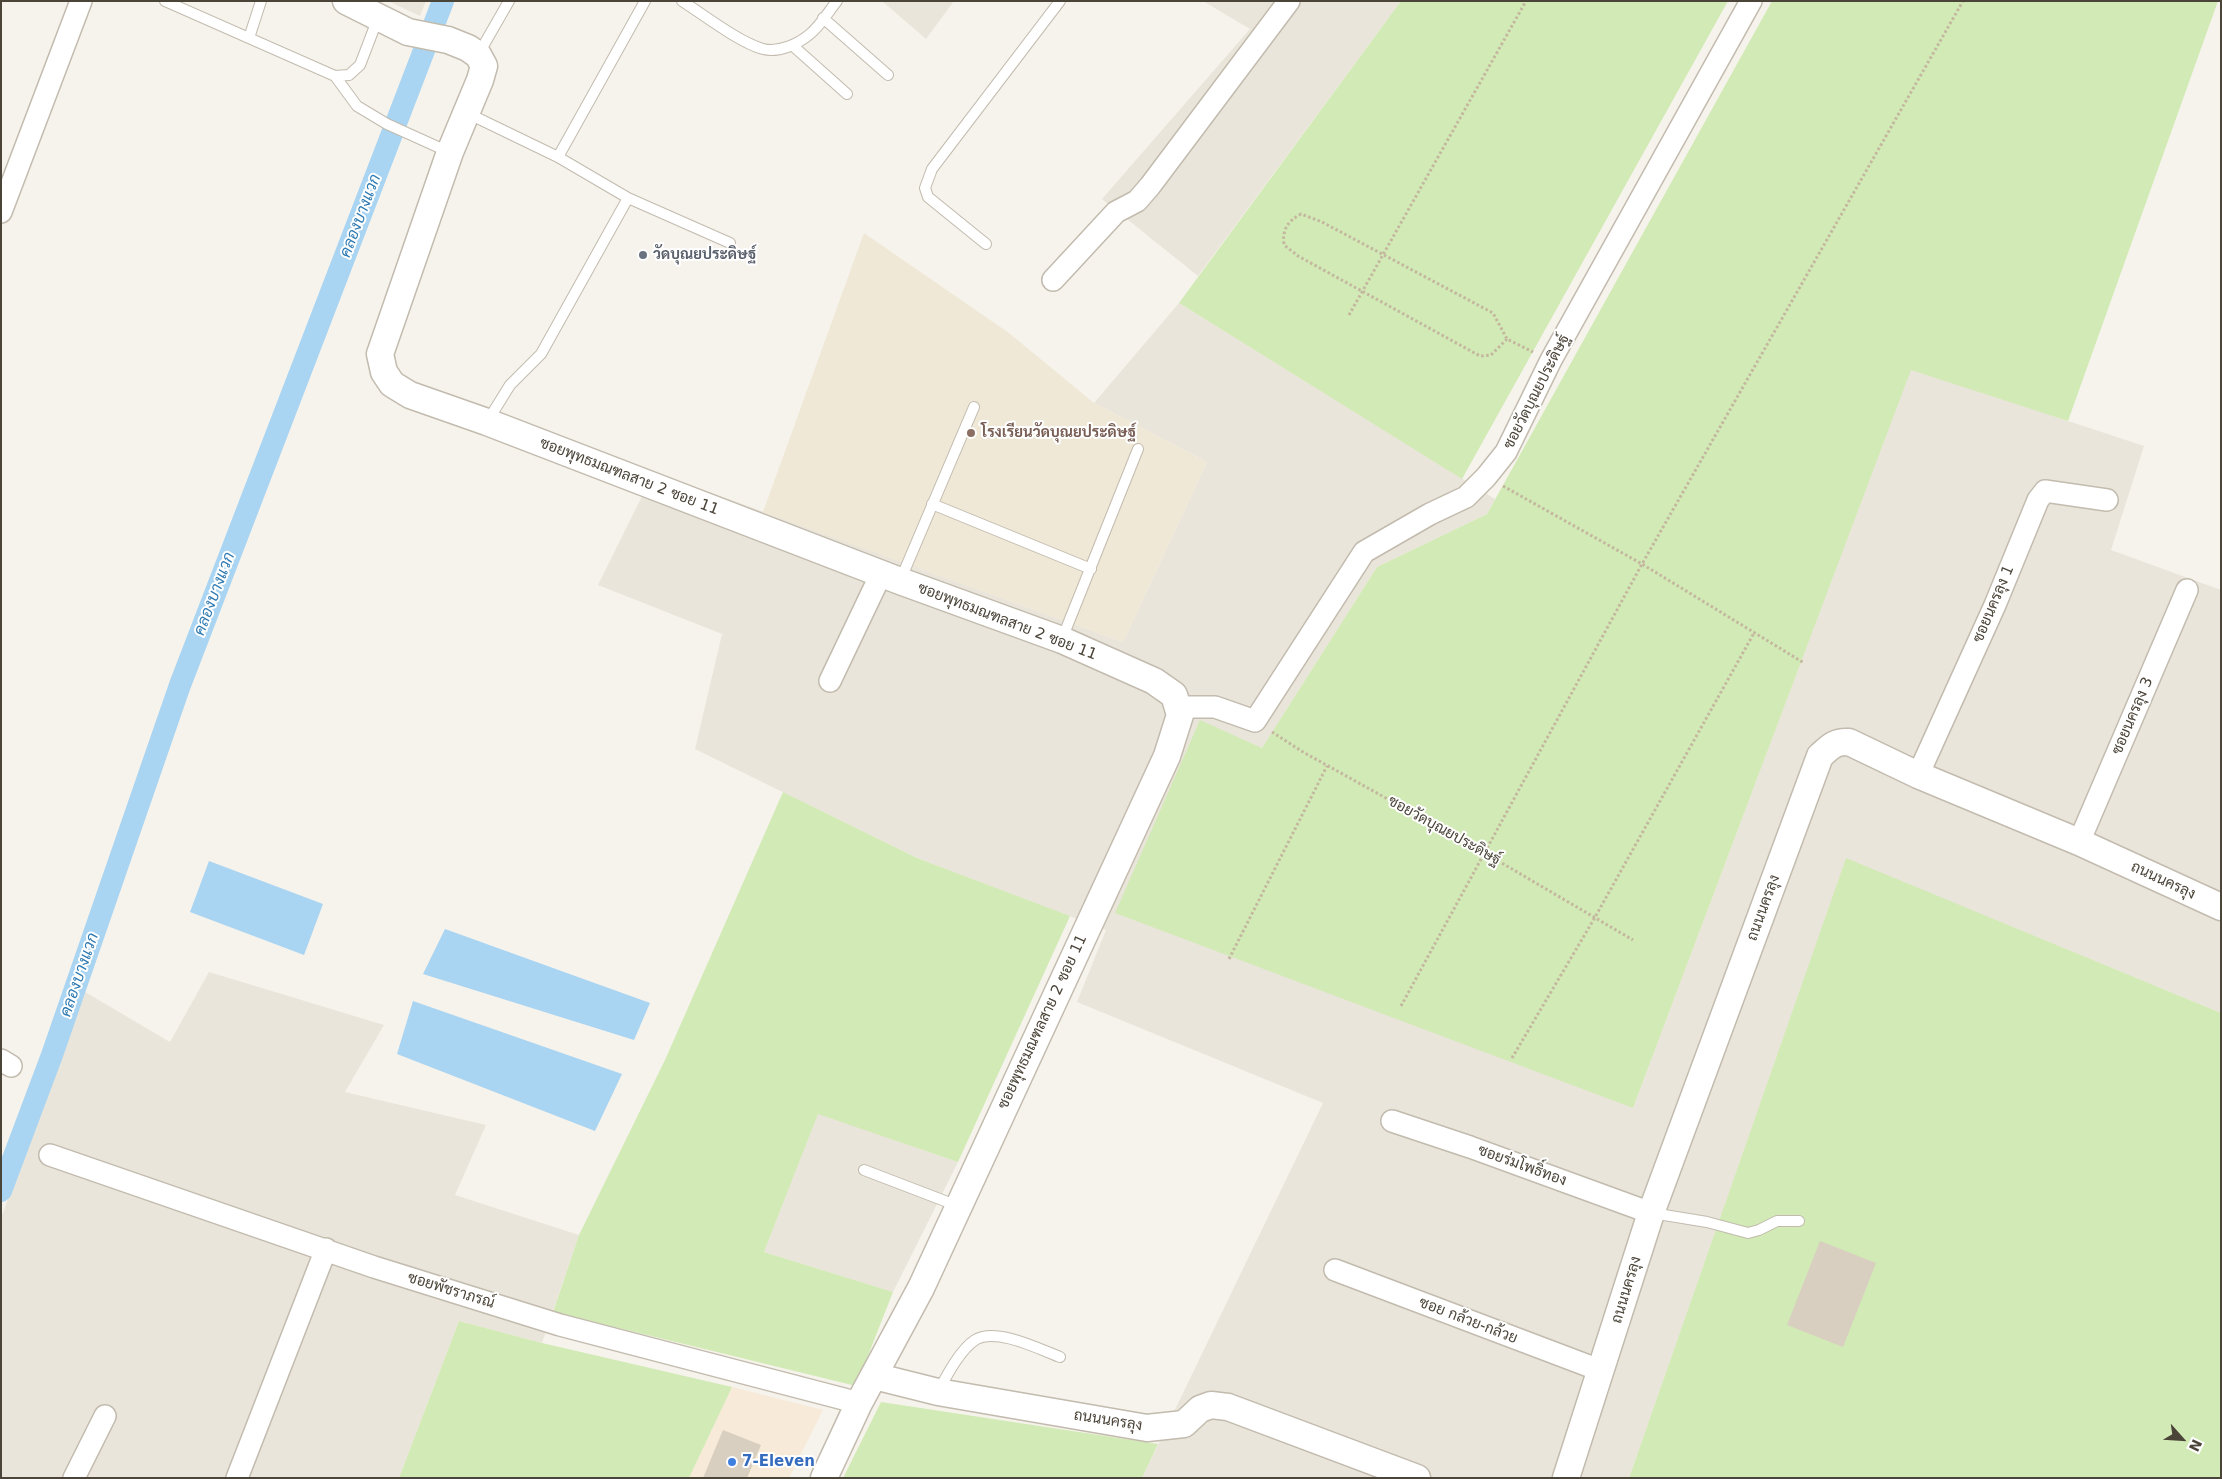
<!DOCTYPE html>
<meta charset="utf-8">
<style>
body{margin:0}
#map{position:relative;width:2222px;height:1479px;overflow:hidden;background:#f6f3ec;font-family:"DejaVu Sans",sans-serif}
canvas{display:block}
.frame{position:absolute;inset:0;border:2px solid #4b4439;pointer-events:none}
.north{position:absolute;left:2157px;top:1414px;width:50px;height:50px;-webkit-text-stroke:4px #fff;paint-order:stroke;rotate:116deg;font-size:14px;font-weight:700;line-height:20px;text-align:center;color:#4b4439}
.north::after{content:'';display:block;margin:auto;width:18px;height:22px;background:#4b4439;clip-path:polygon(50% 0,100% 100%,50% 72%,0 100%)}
</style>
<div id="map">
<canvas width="2222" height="1479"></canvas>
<div class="frame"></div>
<div class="north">N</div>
</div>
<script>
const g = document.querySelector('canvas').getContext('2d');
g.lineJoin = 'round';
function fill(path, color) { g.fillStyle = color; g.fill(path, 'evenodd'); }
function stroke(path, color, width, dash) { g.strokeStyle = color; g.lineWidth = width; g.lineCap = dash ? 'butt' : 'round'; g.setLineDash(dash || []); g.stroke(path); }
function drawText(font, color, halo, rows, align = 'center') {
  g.font = font + ' "DejaVu Sans",Sarabun,sans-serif'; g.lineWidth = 4; g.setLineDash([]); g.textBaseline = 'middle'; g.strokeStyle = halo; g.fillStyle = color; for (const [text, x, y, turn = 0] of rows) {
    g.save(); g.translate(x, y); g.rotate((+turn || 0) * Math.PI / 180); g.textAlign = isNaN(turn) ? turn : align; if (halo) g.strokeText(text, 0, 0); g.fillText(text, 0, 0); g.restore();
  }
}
fill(new Path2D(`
 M388 1H426L420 16Z
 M882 1H954L926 39Z
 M1203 1H1401L1198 276 1102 199 1250 29Z
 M1179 303 1495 499 1487 514 1377 567 1262 748 1200 721 1633 1108 1911 369 2144 446 2111 550 2221 590V1013L1846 859 1629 1478H1142L1323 1103 1077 1002 1106 930 917 858 695 749 722 634 598 585 654 472 1123 642 1207 462 1094 403Z
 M209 972 384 1025 345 1092 486 1125 455 1195 579 1235 542 1343 459 1321 399 1478H1V1218L85 992 170 1042Z
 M818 1113 958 1162 893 1292 764 1252Z`), '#eae5da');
fill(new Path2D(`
 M732 1387 823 1410 789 1478H689Z`), '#f7ead8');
fill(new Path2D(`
 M864 233 1009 333 1094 403 1207 462 1123 642 763 512Z`), '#efe8d6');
fill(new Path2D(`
 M1401 1H1728L1462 479 1179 303Z
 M1772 1H2218L2068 421 1911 370 1633 1108 1115 913 1200 720 1262 748 1377 567 1487 514Z
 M783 792 917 858 1070 916 958 1162 818 1114 764 1252 893 1292 856 1386 553 1312 579 1235 665 1060Z
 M1846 858 2221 1013V1478H1629Z
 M459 1321 542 1343 732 1387 689 1478H399Z
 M881 1402 1158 1444 1142 1478H843Z`), '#d2eab5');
fill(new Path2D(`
 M209 861 323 904 304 955 190 912Z
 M445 929 650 1003 634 1040 423 974Z
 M413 1001 622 1074 595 1131 397 1054Z`), '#a9d4f2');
stroke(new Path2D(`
 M1 1191 52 1055 180 685 443 1`), '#a9d4f2', 22);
fill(new Path2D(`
 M1820 1241 1876 1263 1843 1347 1787 1325Z
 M723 1430 761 1445 747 1478H703Z`), '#d8cfc1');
const service = new Path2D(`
 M165 1 335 76 349 75 360 65 378 18
 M682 1C704 15 740 43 763 49 779 53 798 44 810 34 820 26 829 11 837 1
 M823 18 888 75
 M249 38 261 1
 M792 45 847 94
 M478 55 509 1
 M335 76 357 106 387 124 449 152
 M467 113 558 157
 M628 198 730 243
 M986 244 928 197 925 188 932 169 1060 1
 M487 422 510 385 541 354 628 198 558 157 645 1
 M932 504 1091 569
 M900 581 974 407
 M1062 639 1138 449
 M864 1170 958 1206
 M1652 1213 1707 1222 1748 1233 1759 1230 1777 1221H1799
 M939 1390C947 1375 960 1350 975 1340 996 1327 1039 1349 1060 1357`);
const minor = new Path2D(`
 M1 212 81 1
 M1053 280 1116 212 1137 201 1150 186 1289 1
 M830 681 881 574
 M1177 707H1215L1255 721 1364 552 1430 514 1466 497 1486 477 1506 452 1551 360 1751 1
 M1918 775 1995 605 2038 500 2045 491 2107 500
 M2079 842 2187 590
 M1 1060 11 1066
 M1392 1121 1470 1147 1651 1213
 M50 1155 374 1267 560 1325 859 1403
 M1335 1270 1602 1371
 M74 1478 105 1416
 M237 1478 326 1249`);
const tertiary = new Path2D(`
 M346 1 408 32 448 40 468 48 478 55 484 66 480 80 450 152 380 354 384 372 392 384 410 395 487 422 900 581 1062 640 1154 681 1174 695 1180 715 1167 756 921 1288 859 1403 824 1478
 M874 1376 938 1392 1147 1428 1184 1424 1200 1409 1211 1405 1228 1407 1417 1478
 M1566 1478 1651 1213 1820 756C1830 747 1835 741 1849 742L1918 775 2079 842 2221 907`);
stroke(service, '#c2bbae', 12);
stroke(minor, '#c2bbae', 24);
stroke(tertiary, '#c2bbae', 29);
stroke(new Path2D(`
 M1349 315 1526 1
 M1507 339 1491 355 1480 356 1298 256 1284 245C1282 229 1288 221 1301 214L1322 222 1493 313 1507 339 1533 352
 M1503 486 1642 564 1804 663
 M1272 732 1303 752 1483 852 1633 940
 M1229 959 1327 766
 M1401 1006 1642 564 1963 1
 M1512 1058 1594 919 1754 633`), '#c4b79f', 3, [2.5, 2.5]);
stroke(service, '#fff', 10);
stroke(minor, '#fff', 21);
stroke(tertiary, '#fff', 26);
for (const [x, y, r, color] of [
 [643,255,5,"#6b7280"],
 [971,433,5,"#8d6e63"],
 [732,1462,5,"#3f7fe0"]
]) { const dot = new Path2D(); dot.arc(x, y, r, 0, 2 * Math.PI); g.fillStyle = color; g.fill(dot); stroke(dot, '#fff', 2); }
drawText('bold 15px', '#5b616d', '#fff', [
 ["วัดบุณยประดิษฐ์",653,255]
], 'left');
drawText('15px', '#4b4439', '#fff', [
 ["ซอยวัดบุณยประดิษฐ์",1537,392,-63],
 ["ซอยพุทธมณฑลสาย 2 ซอย 11",629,477,21],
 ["ซอยนครลุง 1",1994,604,-67],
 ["ซอยพุทธมณฑลสาย 2 ซอย 11",1007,622,21],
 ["ซอยนครลุง 3",2133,716,-67],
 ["ซอยวัดบุณยประดิษฐ์",1444,831,29],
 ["ถนนนครลุง",2163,881,25],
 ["ถนนนครลุง",1764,908,-70],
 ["ซอยพุทธมณฑลสาย 2 ซอย 11",1043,1022,-65],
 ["ซอยร่มโพธิ์ทอง",1522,1166,20],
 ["ถนนนครลุง",1627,1290,-73],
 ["ซอยพัชราภรณ์",451,1291,17],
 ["ซอย กล้วย-กล้วย",1468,1321,21],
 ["ถนนนครลุง",1108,1421,9]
]);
drawText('bold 15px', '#785e54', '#fff', [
 ["โรงเรียนวัดบุณยประดิษฐ์",981,433]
], 'left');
drawText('bold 15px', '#366cbe', '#fff', [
 ["7-Eleven",742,1462]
], 'left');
drawText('italic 16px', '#2e7ab2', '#fff', [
 ["คลองบางแวก",361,216,-69],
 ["คลองบางแวก",215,594,-69],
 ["คลองบางแวก",80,975,-71]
]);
</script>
